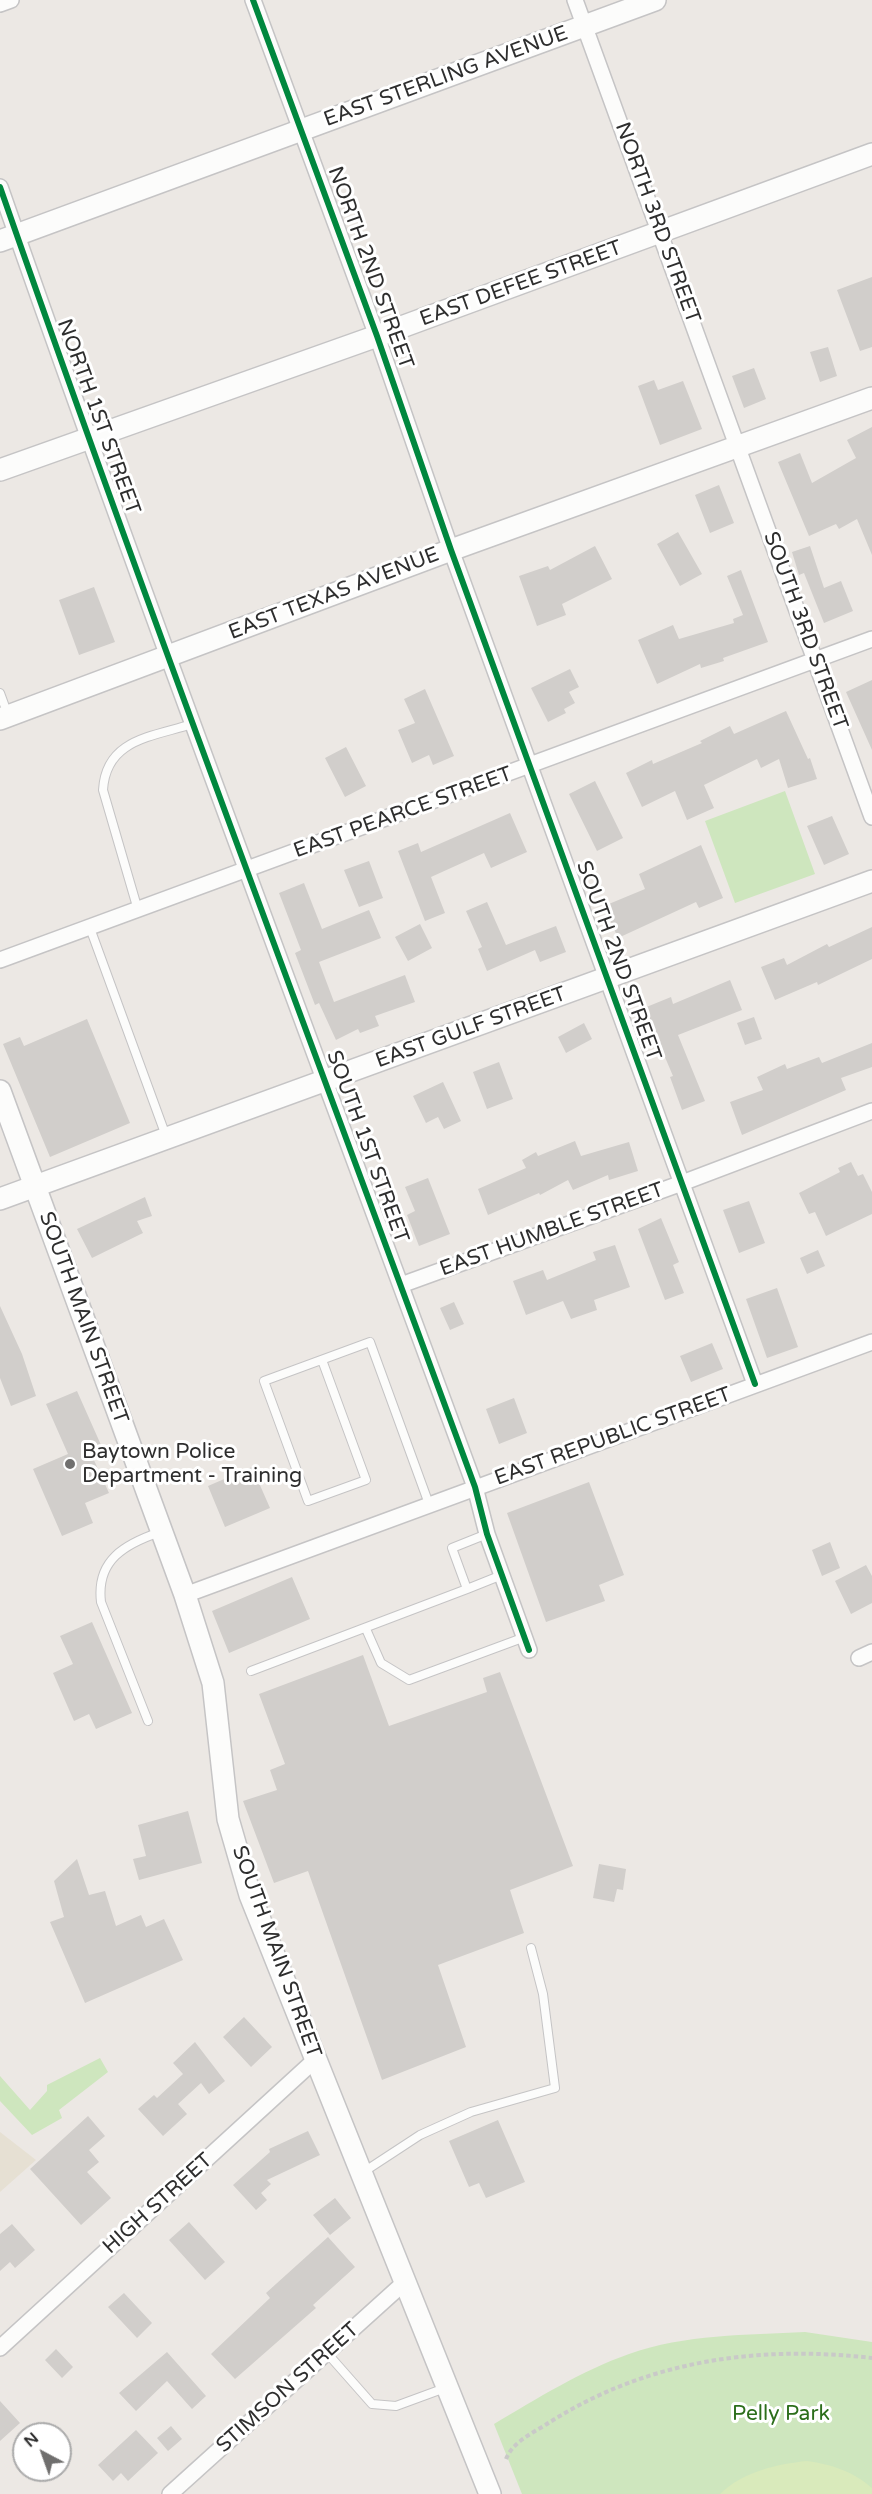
<!DOCTYPE html>
<style>
body{margin:0}
#map{position:relative;width:872px;height:2494px;overflow:hidden;background:#ece8e4;font-family:"Varela Round",sans-serif}
canvas{display:block}
.north{position:absolute;left:12px;top:2422px;width:60px;height:60px;box-sizing:border-box;background:#fff;border:2px solid #ababab;border-radius:50%;rotate:319deg;font-size:16px;font-weight:700;line-height:24px;text-align:center;color:#2e2e2e}
.north::after{content:'';display:block;margin:auto;width:21px;height:27px;background:#706f6e;clip-path:polygon(50% 0,100% 100%,50% 72%,0 100%)}
</style>
<div id="map">
<canvas width="872" height="2494"></canvas>
<div class="north">N</div>
</div>
<script>
const g = document.querySelector('canvas').getContext('2d');
g.lineJoin = 'round';
function fill(path, color) { g.fillStyle = color; g.fill(path, 'evenodd'); }
function stroke(path, color, width, dash) { g.strokeStyle = color; g.lineWidth = width; g.lineCap = dash ? 'butt' : 'round'; g.setLineDash(dash || []); g.stroke(path); }
function drawText(font, color, halo, rows, align = 'center') {
  g.font = font + ' "Varela Round",sans-serif'; g.lineWidth = 6; g.setLineDash([]); g.textBaseline = 'middle'; g.strokeStyle = halo; g.fillStyle = color; for (const [text, x, y, turn = 0] of rows) {
    g.save(); g.translate(x, y); g.rotate((+turn || 0) * Math.PI / 180); g.textAlign = isNaN(turn) ? turn : align; if (halo) g.strokeText(text, 0, 0); g.fillText(text, 0, 0); g.restore();
  }
}
fill(new Path2D(`
 M0 2132 36 2160 0 2192Z`), '#e6e0d3');
fill(new Path2D(`
 M785 791 815 874 735 903 705 821Z
 M100 2058 108 2072 59 2110 62 2118 32 2135 0 2101V2076L30 2110 47 2091V2085Z
 M805 2332 872 2342V2494H522L494 2424C536 2399 583 2370 629 2354 685 2334 747 2335 805 2332Z`), '#cee6be');
fill(new Path2D(`
 M807 2461C833 2465 852 2471 872 2488V2494H720C742 2472 777 2464 807 2461Z`), '#d9eabb');
fill(new Path2D(`
 M872 277V347L860 351 837 290Z
 M828 347 837 376 820 382 810 352Z
 M754 368 766 399 744 408 732 376Z
 M654 380 658 390 683 381 702 429 660 445 638 386Z
 M872 427V555L857 519 839 529 836 524 809 536 778 462 800 453 812 483 856 458 847 440Z
 M719 485 734 523 710 533 695 495Z
 M678 532 702 574 680 586 657 544Z
 M595 546 612 579 562 604 566 615 537 626 519 576 548 566 550 570Z
 M810 546 824 588 841 581 853 611 824 623 804 573 799 575 792 552Z
 M741 570 768 642 723 658 724 661 701 668 700 664 657 684 638 640 673 625 679 639 734 623 733 619 743 615 727 576Z
 M94 587 115 642 79 655 59 600Z
 M570 669 579 687 569 692 575 703 564 709 566 713 548 722 531 688Z
 M872 680V750L846 692Z
 M425 689 454 756 433 765 429 755 412 763 398 730 415 723 404 699Z
 M786 711 808 759 810 758 817 779 788 788 779 759 761 768 757 759 704 785 714 808 687 820 675 791 642 807 626 773 652 760 653 764 702 743 700 741 730 726 734 734Z
 M346 747 366 786 345 797 325 758Z
 M595 781 623 838 597 851 569 794Z
 M510 813 527 852 491 868 484 853 431 877 445 913 425 921 398 851 418 843 421 852Z
 M832 816 849 854 824 865 807 826Z
 M701 845 723 898 699 908 696 902 618 938 604 906 645 889 639 874Z
 M369 861 383 898 359 907 344 870Z
 M304 883 322 929 369 910 381 938 319 962 334 1002 405 975 415 1002 375 1016 379 1026 360 1033 358 1029 336 1040 319 1003 315 1005 295 953 301 950 279 893Z
 M487 902 506 945 556 926 566 952 540 962 535 950 487 971 478 949 482 947 466 911Z
 M420 924 432 948 408 961 395 937Z
 M872 927V959L818 985 817 982 775 1000 761 967 784 958 787 965 827 944 829 947Z
 M730 980 742 1010 678 1035 705 1101 682 1110 670 1077 673 1076 644 1008 671 997 673 1004Z
 M754 1017 762 1039 745 1045 737 1023Z
 M87 1019 130 1123 50 1157 3 1044 20 1037 24 1046Z
 M584 1023 592 1039 566 1053 558 1037Z
 M872 1043V1067L841 1078 846 1090 742 1135 730 1102 763 1090 757 1077 785 1064 787 1069 819 1057 822 1063Z
 M499 1062 513 1099 487 1109 473 1072Z
 M443 1082 461 1121 444 1129 438 1117 426 1123 413 1096Z
 M575 1141 581 1156 629 1142 638 1171 609 1180 608 1175 573 1190 568 1180 540 1195 539 1193 488 1215 478 1189 526 1168 522 1160 536 1152 538 1156Z
 M851 1162 858 1176 863 1174 872 1192V1214L826 1236 815 1212 809 1214 799 1193 840 1172 838 1168Z
 M428 1178 450 1234 419 1246 407 1215 415 1211 405 1187Z
 M145 1197 152 1216 137 1221 143 1233 92 1258 77 1229Z
 M749 1201 765 1243 739 1253 723 1210Z
 M661 1218 679 1262 673 1265 684 1293 665 1300 638 1229Z
 M615 1245 630 1287 594 1300 597 1310 571 1319 563 1301 526 1315 513 1281 543 1270 547 1280 596 1260 593 1252Z
 M818 1250 825 1266 807 1274 800 1258Z
 M777 1288 798 1347 767 1358 746 1299Z
 M454 1302 464 1324 450 1330 440 1308Z
 M0 1306 22 1354 36 1396 11 1406 0 1378Z
 M712 1343 723 1369 691 1382 680 1356Z
 M77 1391 105 1454 93 1458 109 1493 85 1503 93 1523 62 1536 33 1469 68 1454 46 1404Z
 M514 1398 527 1433 499 1444 486 1409Z
 M252 1467 270 1508 225 1527 208 1486Z
 M589 1482 624 1575 599 1585 605 1601 546 1622 507 1513Z
 M830 1542 840 1568 822 1576 812 1550Z
 M866 1565 872 1576V1603L851 1614 835 1581Z
 M292 1577 310 1619 229 1653 212 1611Z
 M92 1622 132 1713 96 1729 89 1714 74 1721 53 1673 73 1664 60 1636Z
 M363 1655 389 1726 487 1692 483 1678 500 1672 573 1866 510 1890 524 1933 438 1965 466 2047 382 2080 308 1871 274 1883 243 1801 277 1790 270 1770 285 1764 259 1694Z
 M188 1811 202 1863 139 1880 133 1859 146 1856 138 1825Z
 M77 1859 89 1895 105 1891 116 1926 141 1915 146 1927 164 1919 183 1960 85 2003 50 1922 64 1917 54 1881Z
 M599 1864 626 1869 623 1890 617 1889 614 1902 593 1898Z
 M244 2017 272 2047 251 2067 223 2037Z
 M195 2042 225 2081 209 2094 201 2083 178 2104 187 2114 163 2136 138 2109 154 2095 157 2098 183 2074 173 2063Z
 M88 2116 105 2136 89 2150 99 2162 87 2172 111 2198 81 2225 30 2169Z
 M498 2120 525 2182 486 2198 479 2183 469 2187 449 2141Z
 M308 2131 320 2155 267 2180 271 2184 261 2193 267 2200 256 2210 233 2185 270 2152 269 2149Z
 M335 2198 351 2218 330 2235 313 2215Z
 M189 2222 225 2262 205 2280 169 2240Z
 M12 2224 35 2250 15 2268 10 2262 0 2271V2234Z
 M328 2237 355 2267 313 2305 316 2308 235 2379 211 2354 270 2298 266 2293Z
 M124 2293 152 2323 137 2338 108 2307Z
 M56 2349 73 2367 62 2378 45 2360Z
 M167 2352 206 2396 192 2409 167 2381 136 2411 119 2393Z
 M0 2401 20 2423 0 2441Z
 M171 2426 182 2439 168 2451 157 2438Z
 M136 2430 158 2453 128 2481 121 2473 113 2481 98 2465Z`), '#d1cecb');
const lane = new Path2D(`
 M0 693 8 715
 M138 910 103 790C106 739 152 737 192 724
 M90 928 166 1136
 M322 1360 366 1480 308 1501 264 1381 370 1342 429 1504
 M487 1534 452 1548 467 1589 502 1575
 M366 1629 381 1663 409 1680 525 1637
 M251 1671 467 1589
 M148 1721 101 1602C96 1560 125 1544 160 1532
 M362 2173 420 2135 471 2112 555 2088 543 1994 531 1948
 M327 2353 372 2404 396 2406 445 2388`);
const street = new Path2D(`
 M253 0 377 336 451 550 755 1384
 M575 0 872 817
 M0 4 11 0
 M0 187C152 623 316 1054 475 1487L487 1534 529 1650
 M0 960 872 639
 M401 1285 682 1183 872 1111
 M185 1595 872 1342
 M859 1658 872 1652
 M0 2348 316 2059
 M170 2494 406 2281`);
const secondary = new Path2D(`
 M0 241 655 0
 M0 470 377 336 872 154
 M0 719 451 550 872 398
 M0 1091 185 1595 213 1683 228 1819 250 1895 490 2494
 M0 1199 872 881`);
stroke(lane, '#c5c4c5', 10);
stroke(street, '#c5c4c5', 18);
stroke(secondary, '#c5c4c5', 24);
stroke(new Path2D(`
 M506 2459C513 2441 535 2432 550 2422 648 2360 759 2345 872 2358`), '#c9c9c8', 4, [4.5, 3]);
stroke(lane, '#fcfcfb', 8);
stroke(street, '#fcfcfb', 15);
stroke(secondary, '#fcfcfb', 21);
stroke(new Path2D(`
 M253 0 377 336 451 550 755 1384
 M0 187C152 623 316 1054 475 1487L487 1534 529 1650`), '#00873e', 6);
for (const [x, y, r, color] of [
 [70,1464,6,"#706f6e"]
]) { const dot = new Path2D(); dot.arc(x, y, r, 0, 2 * Math.PI); g.fillStyle = color; g.fill(dot); stroke(dot, '#fff', 2); }
drawText('21px', '#2e2e2e', '#fff', [
 ["EAST STERLING AVENUE",446,77,-20],
 ["NORTH 3RD STREET",657,223,70],
 ["NORTH 2ND STREET",370,268,70],
 ["EAST DEFEE STREET",521,284,-20],
 ["NORTH 1ST STREET",98,417,70],
 ["EAST TEXAS AVENUE",334,594,-21],
 ["SOUTH 3RD STREET",805,631,70],
 ["EAST PEARCE STREET",403,813,-20],
 ["SOUTH 2ND STREET",618,961,70],
 ["EAST GULF STREET",471,1028,-20],
 ["SOUTH 1ST STREET",367,1147,70],
 ["EAST HUMBLE STREET",552,1230,-20],
 ["SOUTH MAIN STREET",83,1318,70],
 ["EAST REPUBLIC STREET",613,1437,-20],
 ["SOUTH MAIN STREET",276,1952,70],
 ["HIGH STREET",158,2204,-42],
 ["STIMSON STREET",288,2388,-42]
]);
drawText('21px', '#2e2e2e', '#fff', [
 ["Baytown Police",82,1452],
 ["Department - Training",82,1476]
], 'left');
drawText('21px', '#2c6e1b', '#fff', [
 ["Pelly Park",781,2414]
]);
</script>
